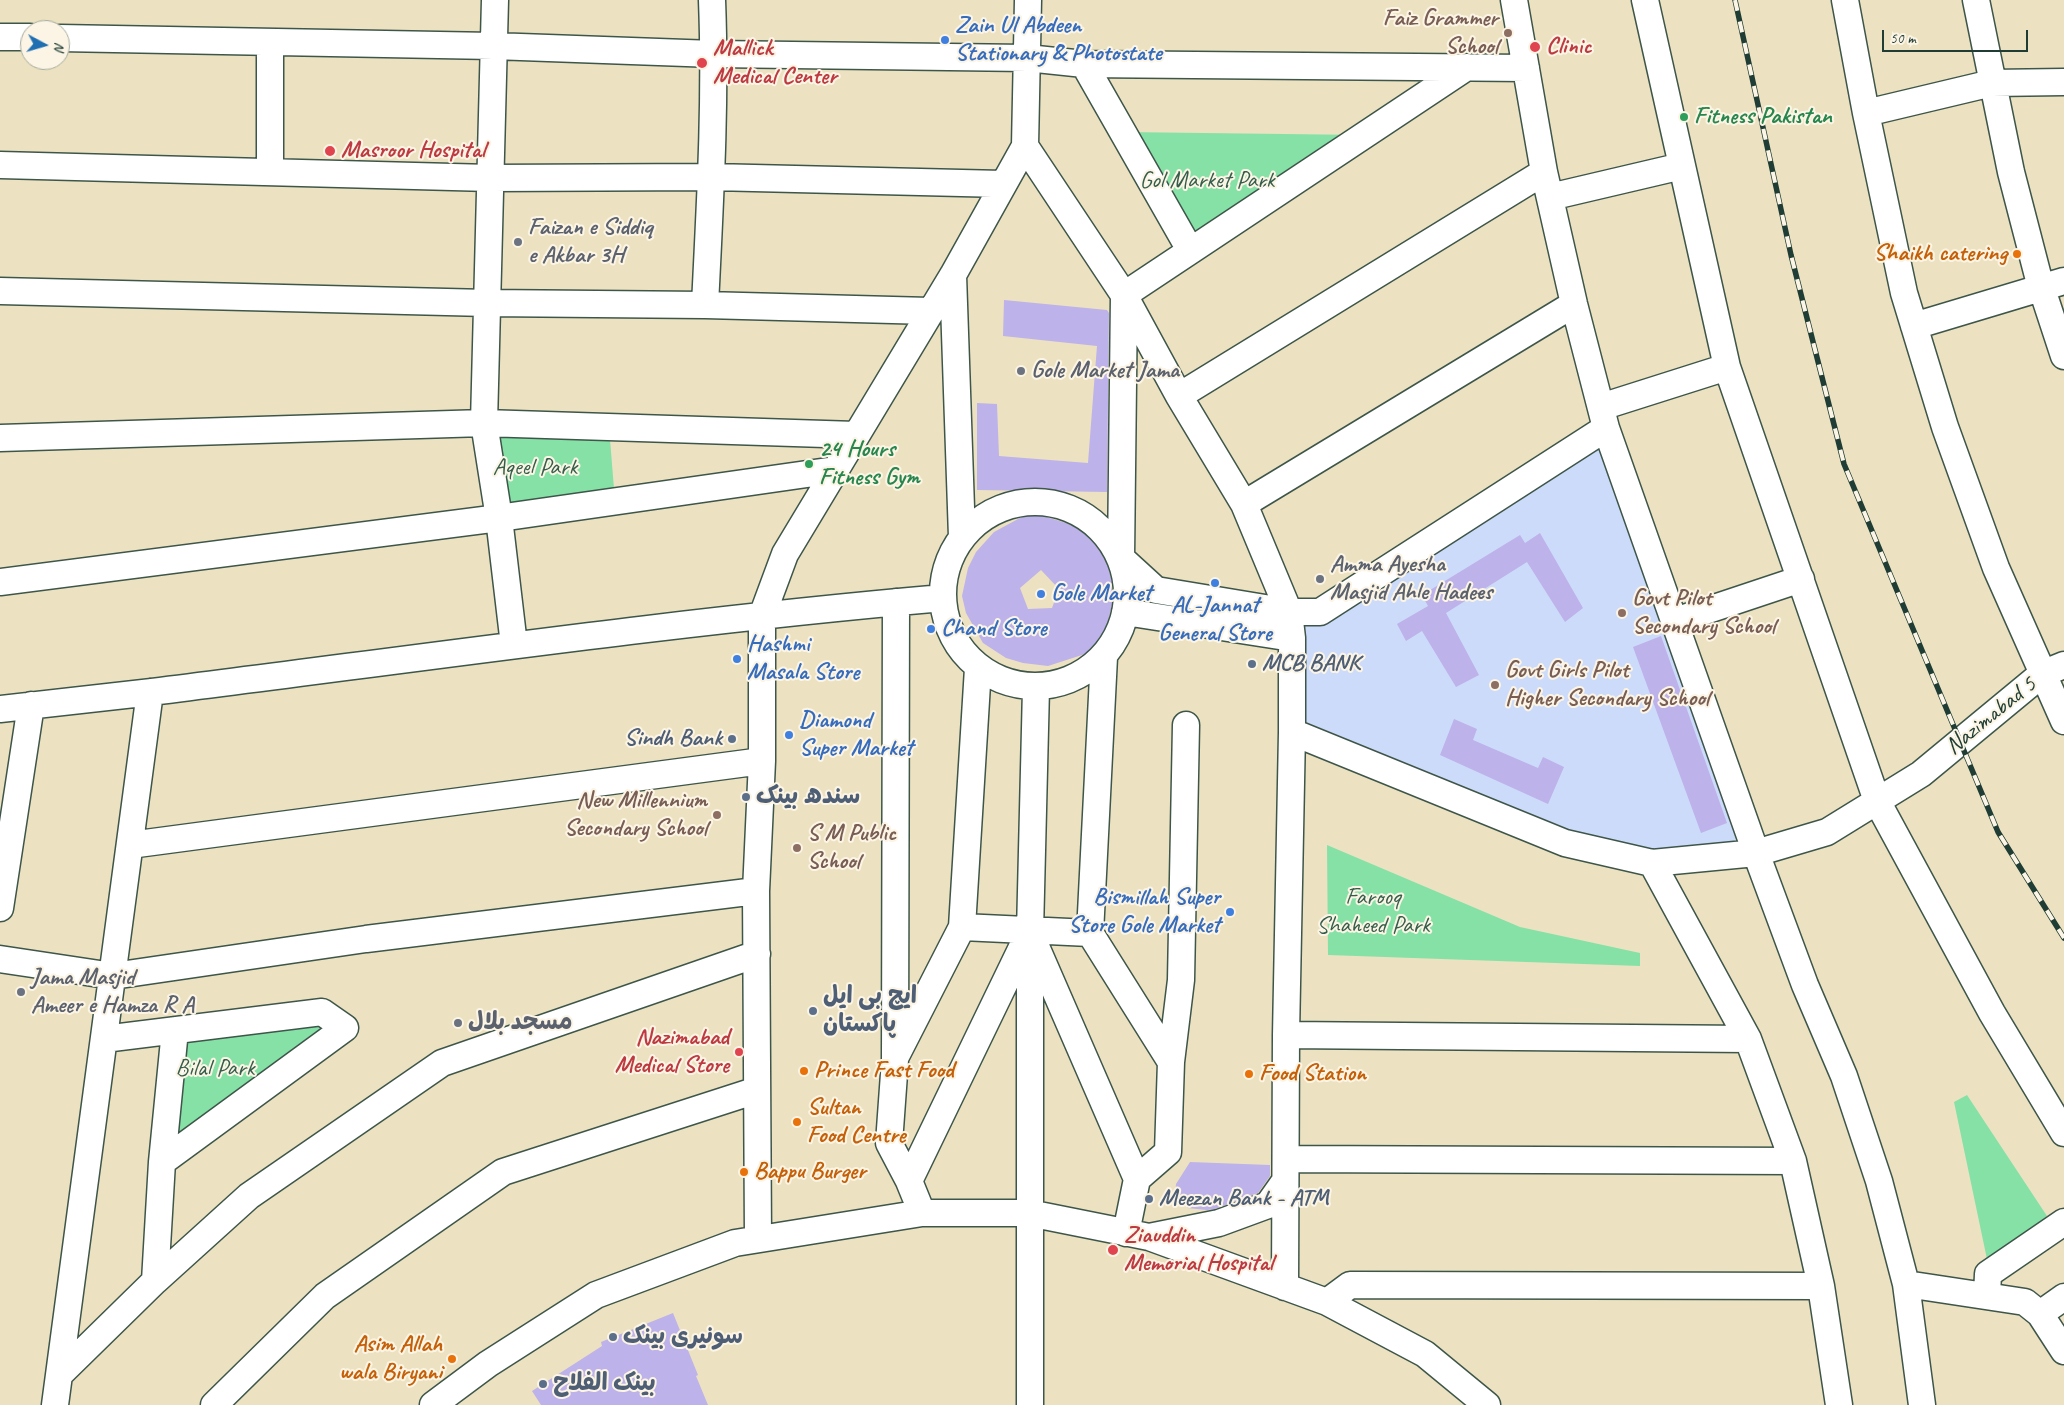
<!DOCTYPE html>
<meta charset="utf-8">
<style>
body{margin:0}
#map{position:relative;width:2064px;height:1405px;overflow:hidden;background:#ece2c1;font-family:Caveat,sans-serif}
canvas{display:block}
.north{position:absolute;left:20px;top:20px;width:50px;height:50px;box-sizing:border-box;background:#fcf5e5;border:1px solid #a4ab9e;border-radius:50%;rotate:96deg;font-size:14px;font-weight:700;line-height:20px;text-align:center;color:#1f3d34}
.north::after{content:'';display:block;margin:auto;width:18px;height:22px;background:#1f6fb2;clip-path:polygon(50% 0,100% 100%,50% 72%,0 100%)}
.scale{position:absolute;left:1882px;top:30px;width:146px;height:22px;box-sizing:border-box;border:2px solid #1f3d34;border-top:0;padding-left:6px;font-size:15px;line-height:18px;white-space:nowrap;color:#1f3d34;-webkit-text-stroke:4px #fcf5e5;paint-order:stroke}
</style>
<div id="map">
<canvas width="2064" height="1405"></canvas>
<div class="north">N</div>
<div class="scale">50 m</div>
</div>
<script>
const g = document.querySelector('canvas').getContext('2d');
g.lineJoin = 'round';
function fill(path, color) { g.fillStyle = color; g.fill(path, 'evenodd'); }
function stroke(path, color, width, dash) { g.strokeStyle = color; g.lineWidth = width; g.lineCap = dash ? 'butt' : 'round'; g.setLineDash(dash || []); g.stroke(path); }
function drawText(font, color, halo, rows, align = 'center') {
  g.font = font + ' Caveat,"Playpen Sans Arabic",sans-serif'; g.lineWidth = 4; g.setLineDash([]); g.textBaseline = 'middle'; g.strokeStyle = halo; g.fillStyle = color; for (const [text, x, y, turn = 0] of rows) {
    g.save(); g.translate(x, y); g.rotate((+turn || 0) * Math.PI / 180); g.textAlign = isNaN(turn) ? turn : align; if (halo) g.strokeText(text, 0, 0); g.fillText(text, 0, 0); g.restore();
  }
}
fill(new Path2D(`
 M1606 428 1756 853 1652 863 1292 732 1289 612H1321Z`), '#cddbfa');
fill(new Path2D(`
 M1124 132 1364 135 1190 250Z
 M484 423 609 427 615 501 499 518Z
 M1327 845 1520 927 1640 953V966L1328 955Z
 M322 1012 345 1028 162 1162 175 1030Z
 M1967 1095 2047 1216 1988 1264 1954 1102Z`), '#86e1a7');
fill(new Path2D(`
 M1004 300 1107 310 1109 313 1107 492 977 490V403L997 404 999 456 1088 463 1097 346 1003 336Z
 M1031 512 1066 523 1079 529 1090 537 1098 545 1106 559 1112 582V604L1107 627 1097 642 1085 654 1048 666 1023 663 1006 658 983 643 966 613 962 596 968 568 976 552 994 532ZM1041 570 1059 589 1052 608 1028 609 1020 588Z
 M1540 533 1583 608 1565 622 1527 562 1446 613 1479 675 1456 687 1422 631 1406 641 1397 624 1428 606 1422 595 1520 535 1525 543Z
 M1661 636 1727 823 1701 833 1633 647Z
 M1454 719 1477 729 1473 740 1538 768 1543 757 1564 767 1548 804 1440 755Z
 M1190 1162 1270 1165V1176L1258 1193 1215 1209 1207 1210 1187 1208V1204L1175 1196 1176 1184Z
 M673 1313 698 1375 696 1376 708 1405H541L532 1391 602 1346 601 1342Z`), '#bdb2e9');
const minor = new Path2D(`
 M495 0 484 423 499 518 514 645
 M1514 0 1544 172 1574 304 1606 428 1756 853 1805 985 1844 1076 1879 1181 1906 1284 1922 1405
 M1645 0 1727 367 1877 801 1992 1013 2064 1133
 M1845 0 1866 113 1904 293 1945 427 1996 568 2064 721
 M1976 0 2011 172 2039 280 2064 356
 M0 37H30
 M60 38 493 46 714 54 1027 58 1084 64 1526 68
 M1084 64 1190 250
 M1467 67 1124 295 1121 558 1156 590 1289 612H1320L1606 428
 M1866 113 1992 83 2064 82
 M1025 146 1124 295 1179 396 1244 504 1289 612 1292 638V732L1286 1035 1285 1287
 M0 165 490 178 712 177 1003 184
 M270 172V42
 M1550 197 1682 166
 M953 275 962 537
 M0 291 487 303 705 305 930 311
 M705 305C710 203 716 102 712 0
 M1914 326 2064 281
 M1179 396 1544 172
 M1601 407 1727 367
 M0 438 484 423 856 435
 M943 594a92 92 0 1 1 184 0a92 92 0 1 1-184 0Z
 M1244 504 1574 304
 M0 582 499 518 835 470
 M896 602 895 1060 889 1143 909 1181 922 1213
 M1125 612 1292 638
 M1675 621 1801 579
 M1104 657 1090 933 1171 1062
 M0 709C50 703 101 698 152 692 415 659 678 621 943 598
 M1292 732 1565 843 1652 863 1756 853 1827 832 1921 774 2042 674 2064 665
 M130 845 762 761
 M1652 863 1748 1039 1793 1161 1821 1286 1839 1405
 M0 908 31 705
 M962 927 1090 933
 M1034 942 1137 1179
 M0 959 113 976 366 939 756 891
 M1286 1035 1748 1039
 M104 1039 322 1012 345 1028 162 1162
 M896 1056 962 927 978 668
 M1286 1159 1793 1161
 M909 1181 1027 937
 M1126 1233 1137 1179 1168 1152 1171 1062 1181 980 1186 725
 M1149 1237 1219 1223 1268 1205 1285 1181
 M758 1239 756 891 762 761V616L785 554 953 275 1025 146 1028 0
 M155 1281 162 1162 175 1030
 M1906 1284 2025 1302 2040 1314 2064 1351
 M1987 1296 1988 1274 2064 1222
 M1327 1302 1350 1285 1821 1286
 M2040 1314 2064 1297
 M59 1375 155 1281 249 1196 442 1063 757 954
 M55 1405 150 692
 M214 1405 325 1296 503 1172 757 1090
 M433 1405 488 1364 596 1295 735 1243 922 1213H1029L1149 1237 1327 1302 1425 1354 1487 1405
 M1030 1405V932L1036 688`);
stroke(minor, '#3e5649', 29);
stroke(minor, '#fff', 26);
const rail = new Path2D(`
 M1735 0 1791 255 1844 464 1998 832 2064 938`);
stroke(rail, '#1f3d34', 5.5);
stroke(rail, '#fcf5e5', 4, [11]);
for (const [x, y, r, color] of [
 [1508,33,5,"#8d6e63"],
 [945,40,5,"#3f7fe0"],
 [1535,47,6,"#e0444e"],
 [702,63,6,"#e0444e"],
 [1684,117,5,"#2e9e5b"],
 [330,151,6,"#e0444e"],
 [518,242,5,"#6b7280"],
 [2017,254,5,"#e8710a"],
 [1021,371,5,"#6b7280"],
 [809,464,5,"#2e9e5b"],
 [1320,579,5,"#6b7280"],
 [1215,583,5,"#3f7fe0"],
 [1041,594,5,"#3f7fe0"],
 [1622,613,5,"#8d6e63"],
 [931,629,5,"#3f7fe0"],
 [737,659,5,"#3f7fe0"],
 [1252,664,5,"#5c6f8a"],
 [1495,685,5,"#8d6e63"],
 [789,735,5,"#3f7fe0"],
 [732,739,5,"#5c6f8a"],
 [746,797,5,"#5c6f8a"],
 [717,815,5,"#8d6e63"],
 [797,848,5,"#8d6e63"],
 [1230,912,5,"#3f7fe0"],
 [21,992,5,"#6b7280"],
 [813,1011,5,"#5c6f8a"],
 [458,1023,5,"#6b7280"],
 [739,1052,5,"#e0444e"],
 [804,1071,5,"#e8710a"],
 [1249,1074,5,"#e8710a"],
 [797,1122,5,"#e8710a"],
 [744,1172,5,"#e8710a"],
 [1149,1199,5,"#5c6f8a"],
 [1113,1250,6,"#e0444e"],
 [613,1337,5,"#5c6f8a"],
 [452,1359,5,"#e8710a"],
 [543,1384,5,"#5c6f8a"]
]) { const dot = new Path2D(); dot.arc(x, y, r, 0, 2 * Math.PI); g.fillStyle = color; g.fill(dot); stroke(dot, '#fcf5e5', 2); }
drawText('bold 24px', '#785e54', '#fcf5e5', [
 ["Faiz Grammer",1498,19,"right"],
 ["School",1498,47,"right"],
 ["Govt Pilot",1632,599],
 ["Secondary School",1632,627],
 ["Govt Girls Pilot",1505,671],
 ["Higher Secondary School",1505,699],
 ["New Millennium",707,801,"right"],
 ["Secondary School",707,829,"right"],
 ["S M Public",807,834],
 ["School",807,862]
], 'left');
drawText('bold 24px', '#366cbe', '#fcf5e5', [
 ["Zain Ul Abdeen",955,26],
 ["Stationary & Photostate",955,54],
 ["Gole Market",1051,594],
 ["AL-Jannat",1215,606,"center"],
 ["General Store",1215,634,"center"],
 ["Chand Store",941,629],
 ["Hashmi",747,645],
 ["Masala Store",747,673],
 ["Diamond",799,721],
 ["Super Market",799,749],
 ["Bismillah Super",1220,898,"right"],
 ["Store Gole Market",1220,926,"right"]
], 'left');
drawText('bold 24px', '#be3a42', '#fcf5e5', [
 ["Clinic",1546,47],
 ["Mallick",713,49],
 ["Medical Center",713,77],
 ["Masroor Hospital",341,151],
 ["Nazimabad",729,1038,"right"],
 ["Medical Store",729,1066,"right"],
 ["Ziauddin",1124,1236],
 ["Memorial Hospital",1124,1264]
], 'left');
drawText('bold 24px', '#27864d', '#fcf5e5', [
 ["Fitness Pakistan",1694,117],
 ["24 Hours",819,450],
 ["Fitness Gym",819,478]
], 'left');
drawText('24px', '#345e4b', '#fcf5e5', [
 ["Gol Market Park",1207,181],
 ["Aqeel Park",535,468],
 ["Farooq",1373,898],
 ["Shaheed Park",1373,926],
 ["Bilal Park",215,1069]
]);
drawText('bold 24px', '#5b616d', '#fcf5e5', [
 ["Faizan e Siddiq",528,228],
 ["e Akbar 3H",528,256],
 ["Gole Market Jama",1031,371],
 ["Amma Ayesha",1330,565],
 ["Masjid Ahle Hadees",1330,593],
 ["Jama Masjid",31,978],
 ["Ameer e Hamza R A",31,1006],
 ["مسجد بلال",468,1023]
], 'left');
drawText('bold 24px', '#c56008', '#fcf5e5', [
 ["Shaikh catering",2007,254,"right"],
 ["Prince Fast Food",814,1071],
 ["Food Station",1259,1074],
 ["Sultan",807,1108],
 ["Food Centre",807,1136],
 ["Bappu Burger",754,1172],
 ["Asim Allah",442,1345,"right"],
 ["wala Biryani",442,1373,"right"]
], 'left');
drawText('bold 24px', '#4e5e75', '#fcf5e5', [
 ["MCB BANK",1262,664],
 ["Sindh Bank",722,739,"right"],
 ["سندھ بینک",756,797],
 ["ایچ بی ایل",823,997],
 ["پاکستان",823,1025],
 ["Meezan Bank - ATM",1159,1199],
 ["سونیری بینک",623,1337],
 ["بینک الفلاح",553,1384]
], 'left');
drawText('24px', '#1f3d34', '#fcf5e5', [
 ["Nazimabad 5",1991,716,-39]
]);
</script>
